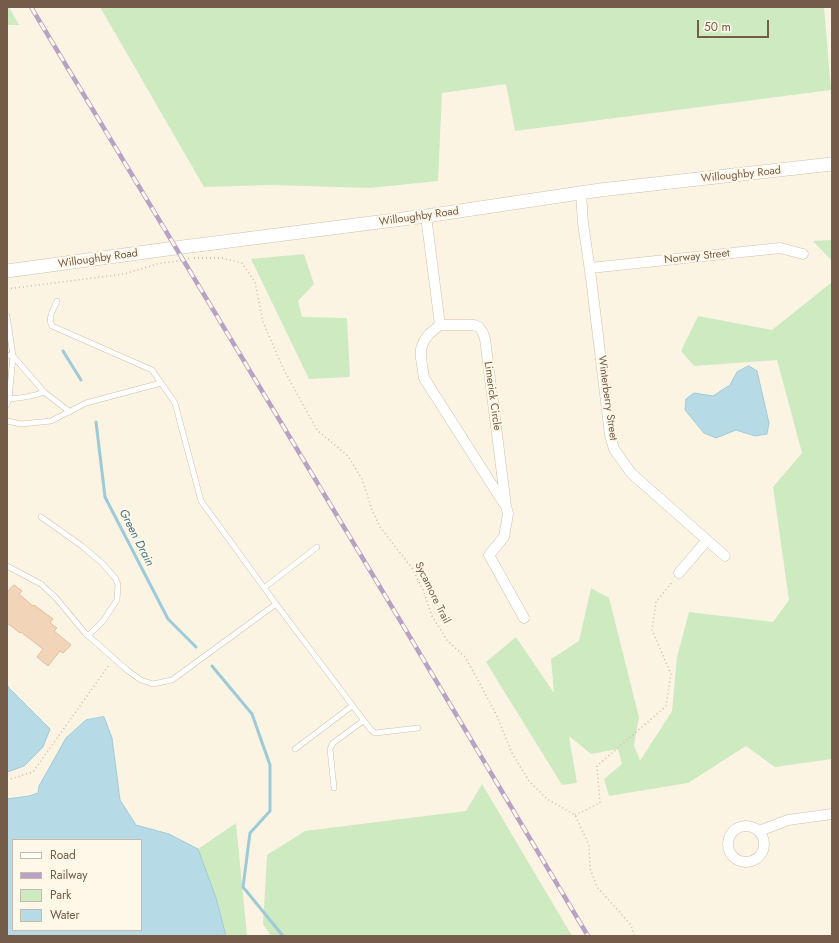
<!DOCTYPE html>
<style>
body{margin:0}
#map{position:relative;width:839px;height:943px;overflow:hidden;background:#fcf4e2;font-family:Jost,sans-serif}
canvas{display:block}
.frame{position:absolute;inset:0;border:8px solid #745c48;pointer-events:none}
.legend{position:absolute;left:12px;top:839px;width:130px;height:92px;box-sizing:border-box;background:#fff8e8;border:1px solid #c7baa8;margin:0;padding:5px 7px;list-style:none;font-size:12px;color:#745c48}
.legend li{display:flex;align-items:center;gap:8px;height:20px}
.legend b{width:20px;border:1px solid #c7baa8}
.scale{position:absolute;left:697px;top:20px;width:72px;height:18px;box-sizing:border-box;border:2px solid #745c48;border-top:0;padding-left:5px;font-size:12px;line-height:14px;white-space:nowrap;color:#745c48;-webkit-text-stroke:3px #fff8e8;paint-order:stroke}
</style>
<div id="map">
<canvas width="839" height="943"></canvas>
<div class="frame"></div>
<ul class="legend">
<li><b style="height:5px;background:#fff"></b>Road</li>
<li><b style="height:5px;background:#b8a1c5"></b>Railway</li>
<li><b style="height:11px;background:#ceeac1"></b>Park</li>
<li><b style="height:11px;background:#b7dbe6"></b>Water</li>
</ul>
<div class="scale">50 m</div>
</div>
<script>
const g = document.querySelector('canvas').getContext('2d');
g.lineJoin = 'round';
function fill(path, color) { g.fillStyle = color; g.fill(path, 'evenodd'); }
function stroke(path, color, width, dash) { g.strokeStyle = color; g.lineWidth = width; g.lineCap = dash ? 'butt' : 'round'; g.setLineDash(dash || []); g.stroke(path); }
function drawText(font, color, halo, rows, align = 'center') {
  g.font = font + ' Jost,sans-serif'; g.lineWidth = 4; g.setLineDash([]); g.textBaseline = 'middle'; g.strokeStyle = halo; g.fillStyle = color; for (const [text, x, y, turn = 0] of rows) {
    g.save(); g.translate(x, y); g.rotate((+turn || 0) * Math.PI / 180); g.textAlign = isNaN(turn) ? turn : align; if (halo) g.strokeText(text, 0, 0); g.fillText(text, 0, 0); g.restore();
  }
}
fill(new Path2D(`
 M7 7H9L19 25H7Z
 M100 7H824L831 90 515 131 506 84 442 93 438 181 370 188 271 185 204 187Z
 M832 240V261L813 241Z
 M304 254 314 284 298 301 302 317 347 318 350 377 309 379 251 259Z
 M832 282V759L775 767 746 746 688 783 609 796 604 779 622 764 618 749 591 754 569 736 577 783 562 785 486 662 516 637 554 693 551 659 579 641 591 588 609 598 639 717 634 745 640 761 672 711 677 657 689 612 773 622 789 600 773 487 802 453 777 360 694 366 681 351 698 316 772 330Z
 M482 784 572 936H271L263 924 267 855 305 831 466 811Z
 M236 823 247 936H226L216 898 198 849Z`), '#ceeac1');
const water = new Path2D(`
 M749 366 757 371 769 423 767 434 755 436 736 430 716 438 704 433 685 410 686 399 694 393 713 396 730 385 737 372Z
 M7 685 9 688 50 729 43 747 24 766 7 772Z
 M104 717 112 738 120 800 136 825 169 834 198 849 216 898 226 936H7V799L29 796 38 793 39 786 66 738 86 720ZM13 840H141V930H13Z`);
fill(water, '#b7dbe6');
stroke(water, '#9dcad8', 1);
stroke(new Path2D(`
 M63 351 81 380
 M96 422 105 497 168 619 196 647
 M212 666 252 714 270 765V811L250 833 243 887 283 936`), '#9dcad8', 3);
const building = new Path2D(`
 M14 585 22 591 19 594 33 606 34 605 53 619 50 623 57 628 54 631 71 645 63 653 60 651 48 666 37 657 43 649 21 632 20 633 7 623V593Z`);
fill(building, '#f2d5b9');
stroke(building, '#e5bc9a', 1);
const service = new Path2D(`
 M7 316 13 356 9 399 7 405
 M7 355 13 356 44 392 70 412
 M9 399C21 398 32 397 44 392
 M7 421 21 424 51 421 86 403 161 383
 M41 517 82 546 103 564 116 579 118 585 117 600 103 621 88 636
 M7 566 41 584 56 598 85 633 127 670 141 680 153 684 172 680 276 604 201 501 175 403 152 370 52 326C47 318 54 309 57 301
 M264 588 317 547
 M276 604 371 730 375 733 418 728
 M295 749 352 706
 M334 788 330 749 333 743 363 721`);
const minor = new Path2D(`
 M581 193 583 223 591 278 610 435 614 449 631 473 725 556
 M426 216 440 325
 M590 268 780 248 803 254
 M506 506 503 502 424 378 421 358V349L424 341 429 334 440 325H474L479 327 483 333 485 339 506 506 508 514 504 537 489 555 524 618
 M679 573 707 540
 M728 844a18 18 0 1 1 36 0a18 18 0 1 1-36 0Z
 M759 831 788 820 832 814`);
const tertiary = new Path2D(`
 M7 271 175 248 426 216 600 190 832 164`);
stroke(service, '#d0bfac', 6);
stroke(minor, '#d0bfac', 11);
stroke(tertiary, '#d0bfac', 14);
stroke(new Path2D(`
 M194 258H222L242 263 255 282 263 322 283 368 317 430 348 456 362 479 372 510 380 527 412 568 423 590 432 616 447 640 465 657 479 682 496 714 512 753 529 781 547 799 575 815 589 845 590 868 597 887 631 925 634 936
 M7 289 124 274 157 264 183 260 190 258
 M7 780 33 772 109 665
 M575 815 600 803 597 766 666 706 671 674 652 630 656 602 673 581`), '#d7b89d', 1.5, [1, 3]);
stroke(service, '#fff', 5);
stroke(minor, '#fff', 10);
stroke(tertiary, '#fff', 13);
const rail = new Path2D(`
 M31 7 404 627 588 936`);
stroke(rail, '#b8a1c5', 4.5);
stroke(rail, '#fff8e8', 3, [9]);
drawText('11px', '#745c48', '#fff8e8', [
 ["Willoughby Road",741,175,-6],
 ["Willoughby Road",419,217,-8],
 ["Norway Street",697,257,-6],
 ["Willoughby Road",98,259,-8],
 ["Limerick Circle",492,396,82],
 ["Winterberry Street",607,398,82],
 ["Sycamore Trail",432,593,64]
]);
drawText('italic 12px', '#417788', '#fff8e8', [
 ["Green Drain",136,538,63]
]);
</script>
